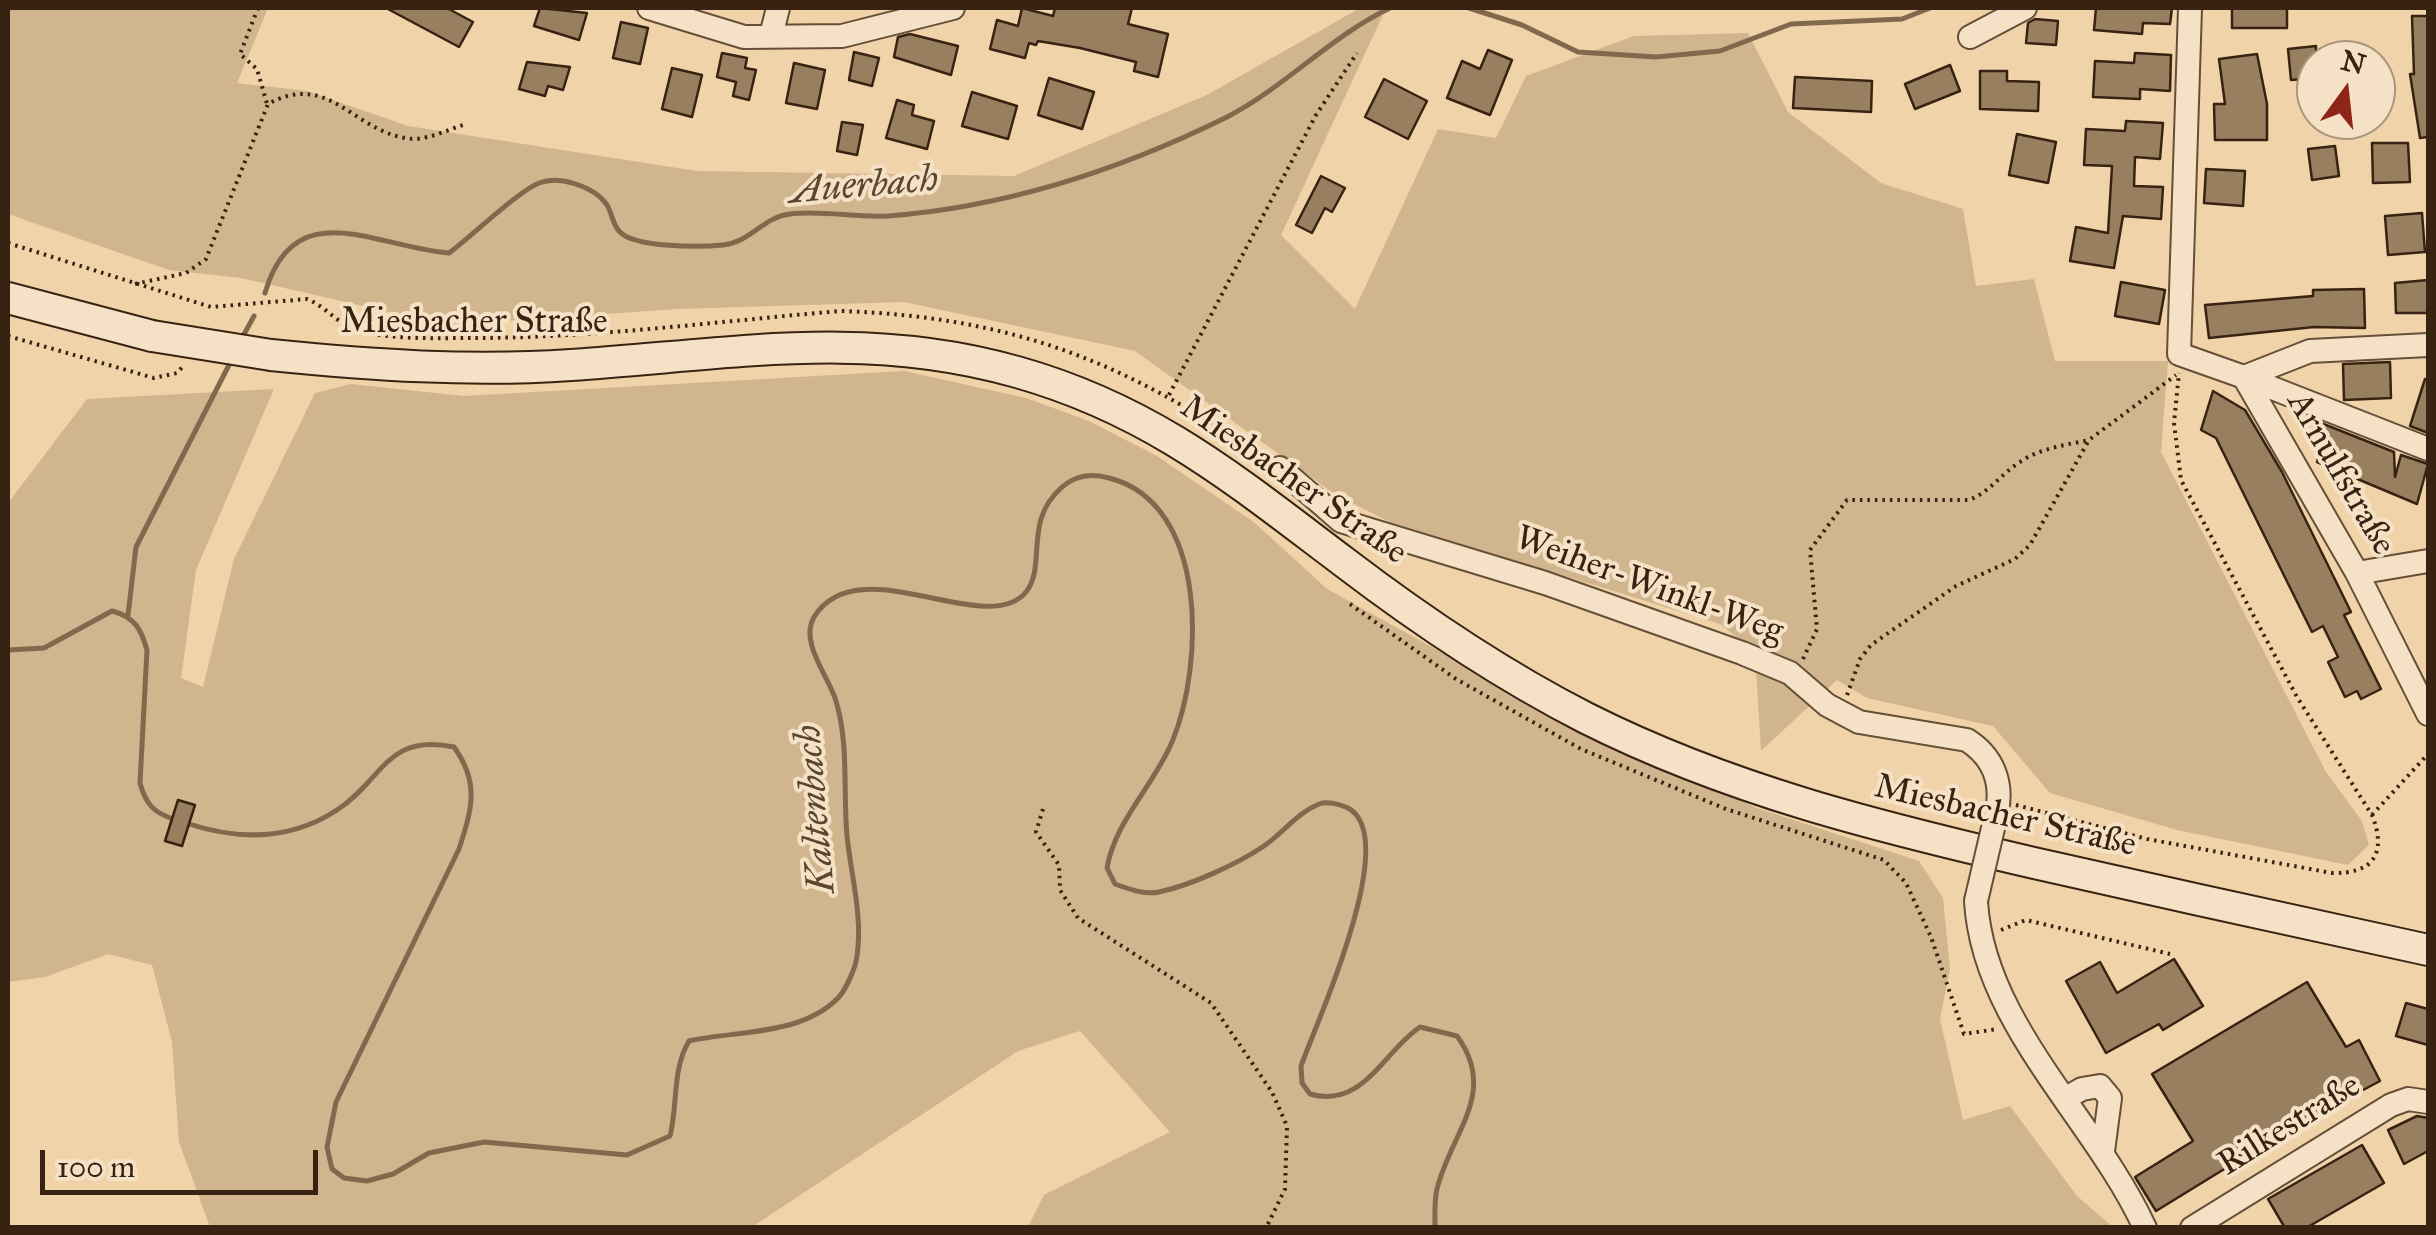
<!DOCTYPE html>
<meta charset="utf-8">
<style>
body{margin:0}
#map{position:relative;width:2436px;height:1235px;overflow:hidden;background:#f0d3a8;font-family:"IM FELL Great Primer",serif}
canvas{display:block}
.frame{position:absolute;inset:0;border:10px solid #382312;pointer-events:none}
.north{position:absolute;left:2296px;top:40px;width:100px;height:100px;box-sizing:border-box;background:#f5e2c6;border:2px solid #a9967e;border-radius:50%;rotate:15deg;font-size:28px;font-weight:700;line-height:40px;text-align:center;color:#382312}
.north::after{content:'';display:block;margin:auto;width:35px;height:45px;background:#8f2418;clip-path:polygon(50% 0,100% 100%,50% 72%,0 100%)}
.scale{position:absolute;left:40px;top:1150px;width:278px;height:45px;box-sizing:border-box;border:5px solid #382312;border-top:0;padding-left:12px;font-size:30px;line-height:35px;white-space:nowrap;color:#382312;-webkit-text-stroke:8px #f5e2c6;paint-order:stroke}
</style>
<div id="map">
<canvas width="2436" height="1235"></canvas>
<div class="frame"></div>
<div class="north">N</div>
<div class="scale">100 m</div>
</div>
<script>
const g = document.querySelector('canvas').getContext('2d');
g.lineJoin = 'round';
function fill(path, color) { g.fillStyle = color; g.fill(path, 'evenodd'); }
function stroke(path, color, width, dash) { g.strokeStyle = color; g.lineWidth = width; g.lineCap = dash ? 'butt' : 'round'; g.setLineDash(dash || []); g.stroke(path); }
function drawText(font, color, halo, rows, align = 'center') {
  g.font = font + ' "IM FELL Great Primer",serif'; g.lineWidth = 8; g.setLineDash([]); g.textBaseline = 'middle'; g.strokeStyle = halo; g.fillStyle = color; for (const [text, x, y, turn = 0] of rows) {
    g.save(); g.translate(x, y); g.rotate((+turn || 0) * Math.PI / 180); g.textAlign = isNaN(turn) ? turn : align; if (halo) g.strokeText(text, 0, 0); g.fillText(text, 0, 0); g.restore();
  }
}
fill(new Path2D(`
 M8 8H268L237 83 307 91 408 126 697 171 1014 176 1207 95 1360 8H1386L1281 235 1355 309 1438 129 1496 138 1526 76 1634 36 1748 33 1788 112 1881 183 1963 209 1976 286 2034 279 2055 361H2168L2161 452 2326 772 2362 821 2369 845 2348 865 2177 830 2050 793 1993 726 1867 698 1837 680 1761 751 1755 652 1720 624 1390 522 1336 495 1135 351 904 302 677 309 446 325 241 278 169 270 8 214Z
 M904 371 1026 398 1089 421 1157 456 1255 523 1327 589 1605 743 1757 808 1919 861 1943 898 1950 969 1940 1019 1963 1120 2010 1106 2077 1196 2113 1227H1028L1044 1195 1170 1132 1080 1031 1018 1051 752 1227H210L179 1142 172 1042 152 965 108 954 45 977 8 982V503L87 399 274 389 196 570 181 678 203 687 234 559 315 393 351 384 464 396Z`), '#d1b58e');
stroke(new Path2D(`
 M1469 8 1522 25 1578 52 1656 57 1720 51 1791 24 1902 19 1930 8
 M265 293C294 192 375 247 449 253 471 237 517 192 539 183 560 175 595 187 607 205 612 213 613 226 620 232 635 248 701 247 723 245 751 242 763 217 790 214 822 210 856 218 888 216 1006 207 1122 169 1227 117 1285 87 1331 36 1390 8
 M242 338 254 316
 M128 615 136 547 231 361
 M8 650 44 648 112 611C135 617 141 629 147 650L140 783C146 805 154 813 176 820
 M186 823C237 840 290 841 337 810 384 779 386 733 454 747 480 783 472 809 459 849L336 1102 327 1147 332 1169 344 1178 367 1181 393 1174 429 1153 484 1142 627 1155 670 1136C678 1104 672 1069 689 1041 738 1030 802 1036 839 997 846 989 856 967 857 956 863 917 851 875 847 836 843 792 849 744 836 701 829 677 799 642 814 617 858 546 987 640 1026 592 1047 565 1023 522 1061 488 1075 475 1091 473 1109 478 1209 503 1204 666 1172 742 1154 785 1115 821 1107 868L1115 884C1129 889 1144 895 1159 892 1192 885 1237 864 1264 846 1284 832 1297 813 1319 804 1327 801 1340 804 1348 808 1402 837 1317 1021 1301 1066L1302 1083 1310 1094C1363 1109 1383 1052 1420 1027L1457 1036C1499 1093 1450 1134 1437 1189 1434 1201 1435 1216 1435 1228`), '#81694d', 5);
const building = new Path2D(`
 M386 8H447L473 22 459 47Z
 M540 8 587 13 579 40 534 26Z
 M1022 8 1053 16 1055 8H1132L1128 24 1168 34 1158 77 1134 71 1136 62 1080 48 1038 41 1036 45 1029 43 1025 58 990 49 997 20 1018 26Z
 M2096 8H2172L2170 24 2143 23 2142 34 2094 30Z
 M2232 8H2287V28H2232Z
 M2412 16H2428V137L2420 138 2410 74H2414Z
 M2035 19 2058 21 2056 45 2026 43 2028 23Z
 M621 22 648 28 640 64 613 58Z
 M910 34 958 46 951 75 894 57 898 37Z
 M2316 46V78L2291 80 2288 49Z
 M1488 50 1512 60 1490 115 1447 98 1462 61 1480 69Z
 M854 52 879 58 872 86 849 80Z
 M722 53 747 58 745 68 756 70 749 100 733 96 736 82 717 77Z
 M2135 53 2171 55 2170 91 2140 89V99L2093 97 2095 61 2134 63Z
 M2257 54 2267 104V140H2215L2214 104H2225L2219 59Z
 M527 62 570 67 563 90 548 86 545 96 519 89Z
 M794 63 825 70 817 109 786 103Z
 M1950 65 1960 91 1915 109 1905 84Z
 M672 68 702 75 692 117 662 109Z
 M1980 71H2007V81L2039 82 2038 111 1980 109Z
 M1795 77 1872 81 1871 112 1793 108Z
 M1049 78 1094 92 1082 129 1038 115Z
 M1384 79 1427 101 1408 139 1365 117Z
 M972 92 1017 106 1008 139 962 126Z
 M897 100 914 105 912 115 934 121 927 149 886 138Z
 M2126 121 2163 123 2160 159 2135 157 2134 186 2163 187 2161 219 2123 216 2114 268 2070 261 2076 227 2108 233 2112 166 2084 165 2086 129 2125 131Z
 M842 122 863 125 857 155 837 151Z
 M2017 134 2056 142 2048 183 2009 175Z
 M2372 143H2408L2410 182 2373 183Z
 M2335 146 2339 176 2312 180 2308 149Z
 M2206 169 2245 171 2243 206 2204 203Z
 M1321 176 1345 188 1332 212 1325 208 1312 233 1296 225Z
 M2422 213 2425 252 2388 255 2385 216Z
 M2428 280V313H2396L2395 283Z
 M2121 282 2165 290 2159 324 2115 316Z
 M2364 289 2365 328 2314 327 2209 338 2205 305 2313 296V290Z
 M2390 362 2391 398 2344 400 2343 364Z
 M2425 379H2428V433L2410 426Z
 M2213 391 2245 410 2282 472 2351 612 2344 615 2381 689 2361 699 2357 691 2345 697 2328 662 2338 657 2323 626 2312 632 2216 438 2201 430Z
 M2316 421 2394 452 2395 477 2401 455 2428 464 2417 504 2317 462 2325 440 2311 435Z
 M178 800 195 805 182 846 165 841Z
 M2174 959 2203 1006 2163 1030 2159 1024 2106 1053 2066 981 2100 962 2117 993Z
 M2307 982 2346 1047 2359 1040 2380 1081 2237 1157 2239 1160 2156 1211 2135 1177 2193 1141 2152 1074Z
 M2406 1003 2428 1009V1045L2396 1036Z
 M2417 1116 2428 1118V1151L2404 1164 2388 1130Z
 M2362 1145 2384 1183 2306 1228H2285L2268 1199Z`);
fill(building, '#987f60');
stroke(building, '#382312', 2.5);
const minor = new Path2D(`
 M649 8 744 37 842 36 953 8
 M2190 8 2179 354 2244 377 2310 351 2428 345
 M771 36 778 8
 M1970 37 2025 8
 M2244 377 2357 573 2428 714
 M2244 377 2428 449
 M1280 468 1341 521 1545 583 1742 653 1790 673 1827 705 1859 722 1967 740C1992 756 2003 781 1997 811
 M2357 573 2428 561
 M1976 901C1983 1024 2095 1119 2145 1228
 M2066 1098 2082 1089 2100 1086 2110 1098 2103 1151
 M2192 1228 2391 1105 2408 1099 2428 1102`);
const secondary = new Path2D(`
 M8 298 152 336
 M271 355C371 365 471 372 571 365 726 355 864 328 1017 372 1152 410 1235 480 1344 562 1420 620 1500 674 1586 718 1729 790 1879 827 2034 863 2165 893 2297 921 2428 950`);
stroke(minor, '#664f38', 26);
stroke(secondary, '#382312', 34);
stroke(new Path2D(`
 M258 8 240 54 257 69 267 104
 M8 243 211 307 307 299C327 307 338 325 359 331 395 340 437 338 473 338 596 338 719 321 841 311 1012 317 1124 361 1263 457
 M135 284 186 273 206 259 268 104C328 71 352 129 405 138 425 142 446 130 466 124
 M8 336 154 378 177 373 185 364
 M1169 395 1316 115 1357 53
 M1350 604 1456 679 1581 749 1726 809 1884 860 1906 883 1931 937 1964 1034 1997 1029
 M1803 659 1817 629 1810 550 1847 500H1969C1990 492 2001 474 2020 462 2040 448 2066 445 2089 440
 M1847 695 1860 659 1871 645 1956 586 2015 559 2030 545 2089 440 2176 375
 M2016 805 2147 839 2332 873C2374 874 2387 853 2372 815L2297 697 2181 480 2174 423 2179 373
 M1043 809 1036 832 1059 865 1060 890 1078 918 1211 1003 1272 1092 1287 1126 1285 1189 1266 1228
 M2372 815 2428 754
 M2001 930 2026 920 2170 954`), '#382312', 4, [2.5, 5]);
stroke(minor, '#f5e2c6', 22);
stroke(secondary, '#f5e2c6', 30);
const minorBridge = new Path2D(`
 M1976 901 1997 811`);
const secondaryBridge = new Path2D(`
 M152 336 271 355`);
stroke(minorBridge, '#664f38', 26, []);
stroke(secondaryBridge, '#382312', 34, []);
stroke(minorBridge, '#f5e2c6', 22);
stroke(secondaryBridge, '#f5e2c6', 30);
drawText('35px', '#382312', '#f5e2c6', [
 ["Miesbacher Straße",474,323],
 ["Arnulfstraße",2340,474,60],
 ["Miesbacher Straße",1293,481,35],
 ["Weiher-Winkl-Weg",1649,586,20],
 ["Miesbacher Straße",2005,817,13],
 ["Rilkestraße",2290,1126,-32]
]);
drawText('italic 38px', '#5c4630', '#f5e2c6', [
 ["Auerbach",864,187,-5],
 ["Kaltenbach",817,809,-95]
]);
</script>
